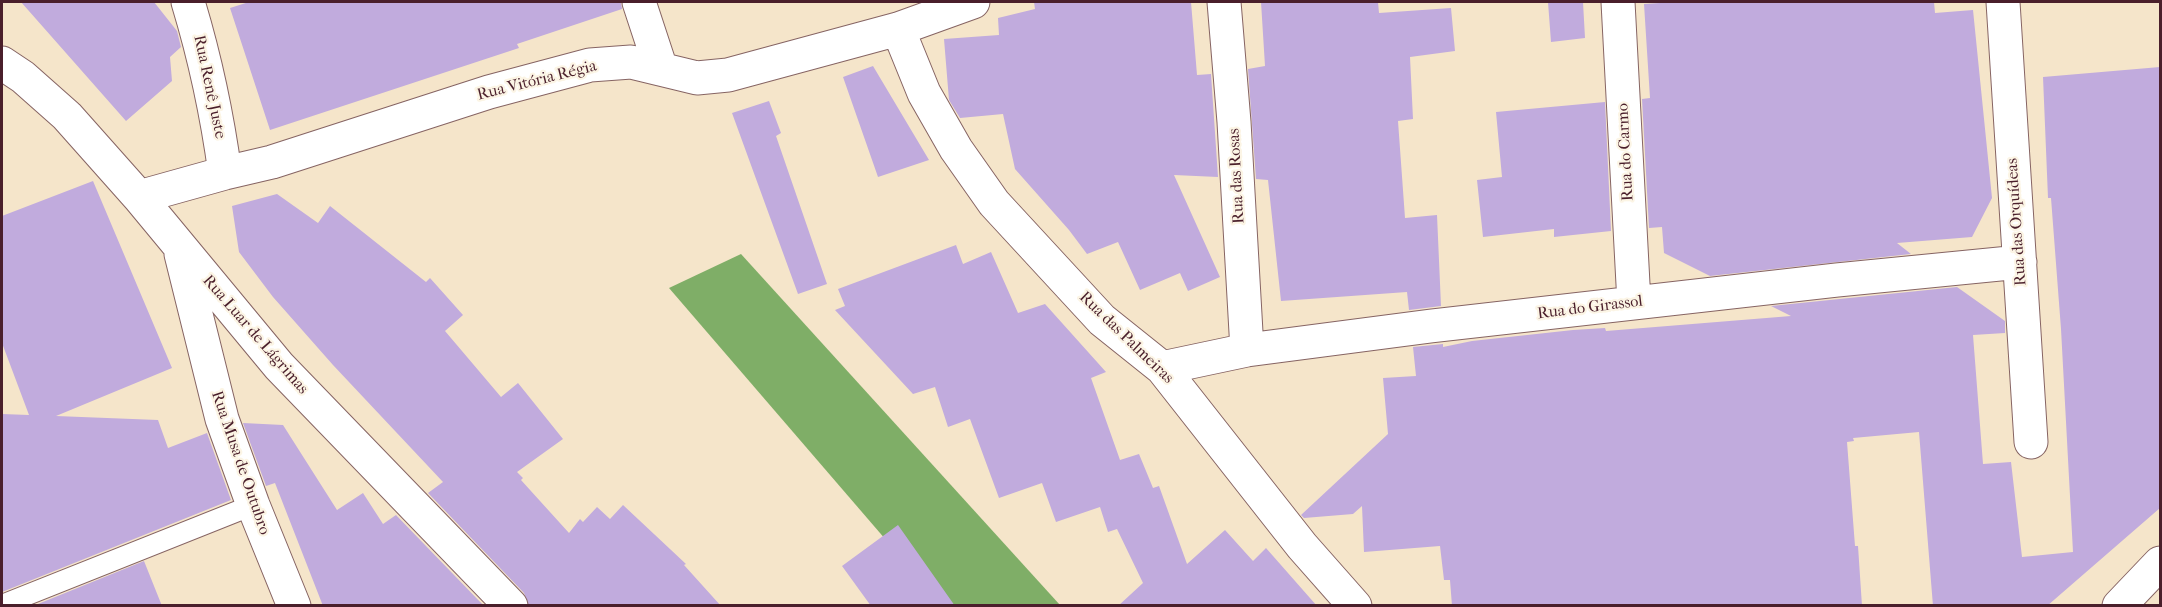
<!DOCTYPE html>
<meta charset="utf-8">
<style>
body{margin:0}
#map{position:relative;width:2162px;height:607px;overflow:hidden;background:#f5e5ca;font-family:"IM FELL French Canon",serif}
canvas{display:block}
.frame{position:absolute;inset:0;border:3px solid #4a1f2b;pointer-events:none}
</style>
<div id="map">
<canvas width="2162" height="607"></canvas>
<div class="frame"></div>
</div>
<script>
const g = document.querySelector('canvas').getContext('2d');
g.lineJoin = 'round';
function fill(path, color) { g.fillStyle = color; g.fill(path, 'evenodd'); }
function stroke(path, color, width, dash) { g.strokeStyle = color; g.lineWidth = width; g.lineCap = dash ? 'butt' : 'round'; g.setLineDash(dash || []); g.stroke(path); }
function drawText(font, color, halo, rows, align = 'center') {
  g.font = font + ' "IM FELL French Canon",serif'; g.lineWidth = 4.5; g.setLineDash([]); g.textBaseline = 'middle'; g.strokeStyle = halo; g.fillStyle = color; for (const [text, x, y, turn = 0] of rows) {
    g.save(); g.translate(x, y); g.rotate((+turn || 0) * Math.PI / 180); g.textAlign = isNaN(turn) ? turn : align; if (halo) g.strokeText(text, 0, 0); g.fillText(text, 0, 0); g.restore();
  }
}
fill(new Path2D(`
 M741 254 1060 605H942L669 288Z`), '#7fae67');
fill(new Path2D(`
 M21 2H154L177 31 181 47 170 57 172 81 126 121Z
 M249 2H621L622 9 517 44 519 48 270 130 230 8Z
 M1034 2H1191L1197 75 1211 74 1218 177 1174 175 1220 277 1188 291 1180 273 1140 290 1118 242 1087 254 1069 230 1015 169 1003 114 960 118 949 100 944 39 999 35 998 18 1035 9Z
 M1261 2H1378L1379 13 1451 8 1455 51 1410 57 1413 119 1398 121 1405 218 1437 215 1441 306 1409 310 1407 292 1281 301 1268 180 1256 179 1248 69 1265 66Z
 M1548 2H1583L1585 38 1551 42Z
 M1675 2H1934L1935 13 1973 10 1992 198 1972 237 1897 243 1911 254 1710 276 1664 253 1662 227 1649 228 1642 99 1650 98 1644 4Z
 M873 66 929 160 878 177 843 77Z
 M2160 67V508L2047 606H1933L1919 432 1853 438 1854 441 1847 442 1855 546H1858L1862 606H1452L1450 580H1444L1440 546 1364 552 1362 506 1353 514 1304 518 1301 515 1388 434 1383 378 1416 376 1413 347 1443 344V347L1472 341 1573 330 1605 328 1606 331 1791 316 1771 306 1957 287 2005 321V333L1973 335 1983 464 2011 462 2022 557 2073 552 2061 329 2051 198H2048L2043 77Z
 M769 101 781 133 776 136 827 284 798 294 732 113Z
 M1605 102 1611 231 1554 237V229L1483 237 1477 180 1502 177 1496 112Z
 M93 181 172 368 56 416 158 420 168 448 207 433 231 500 2 592V414L29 415 2 343V216Z
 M277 194 318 223 330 206 426 282 430 278 463 315 445 331 501 397 518 383 563 439 517 472 523 478 521 480 569 533 580 519 583 522 597 507 610 519 623 505 686 564 684 565 721 606H529L524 593 428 493 443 482 333 365 273 297 239 252 232 206Z
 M956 245 963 264 991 252 1018 313 1045 304 1106 372 1091 378 1120 460 1139 454 1153 488 1159 486 1187 564 1225 530 1253 561 1266 548 1317 606H1118L1143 583 1117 529 1108 532 1100 507 1056 522 1042 483 999 498 970 419 948 427 935 387 913 394 835 310 845 306 838 289Z
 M243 423 283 425 337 510 363 493 383 524 396 515 484 606H323L275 483 266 486Z
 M898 525 955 606H871L842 566Z
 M144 561 162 606H33Z`), '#c1abdd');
const service = new Path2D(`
 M2 605 253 505`);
const minor = new Path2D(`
 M188 2C205 58 217 114 225 173
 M639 2 661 69
 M1224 2 1234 122 1247 350
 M1618 2 1634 303
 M2003 2 2031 442
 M898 29 924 93 956 149 994 203 1102 320 1162 368 1302 546 1355 606
 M2 63 23 77 67 116 139 197 279 366 511 606
 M139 197 225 173 272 162 489 92 590 65 631 62 697 78 728 75 898 29 973 2
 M181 254 222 419 253 505 294 606
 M1162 368 1247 350 1431 326 1837 280 2020 262
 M2119 606 2160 563`);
stroke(service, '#866463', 22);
stroke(minor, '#866463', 35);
stroke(service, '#fff', 20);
stroke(minor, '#fff', 33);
drawText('16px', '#4a1f2b', '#fcf5e5', [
 ["Rua Vitória Régia",537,81,-14],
 ["Rua Renê Juste",209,87,78],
 ["Rua do Carmo",1626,152,-93],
 ["Rua das Rosas",1237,176,-93],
 ["Rua das Orquídeas",2017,222,-94],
 ["Rua do Girassol",1590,308,-7],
 ["Rua Luar de Lágrimas",255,335,49],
 ["Rua das Palmeiras",1126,338,44],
 ["Rua Musa de Outubro",240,463,71]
]);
</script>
